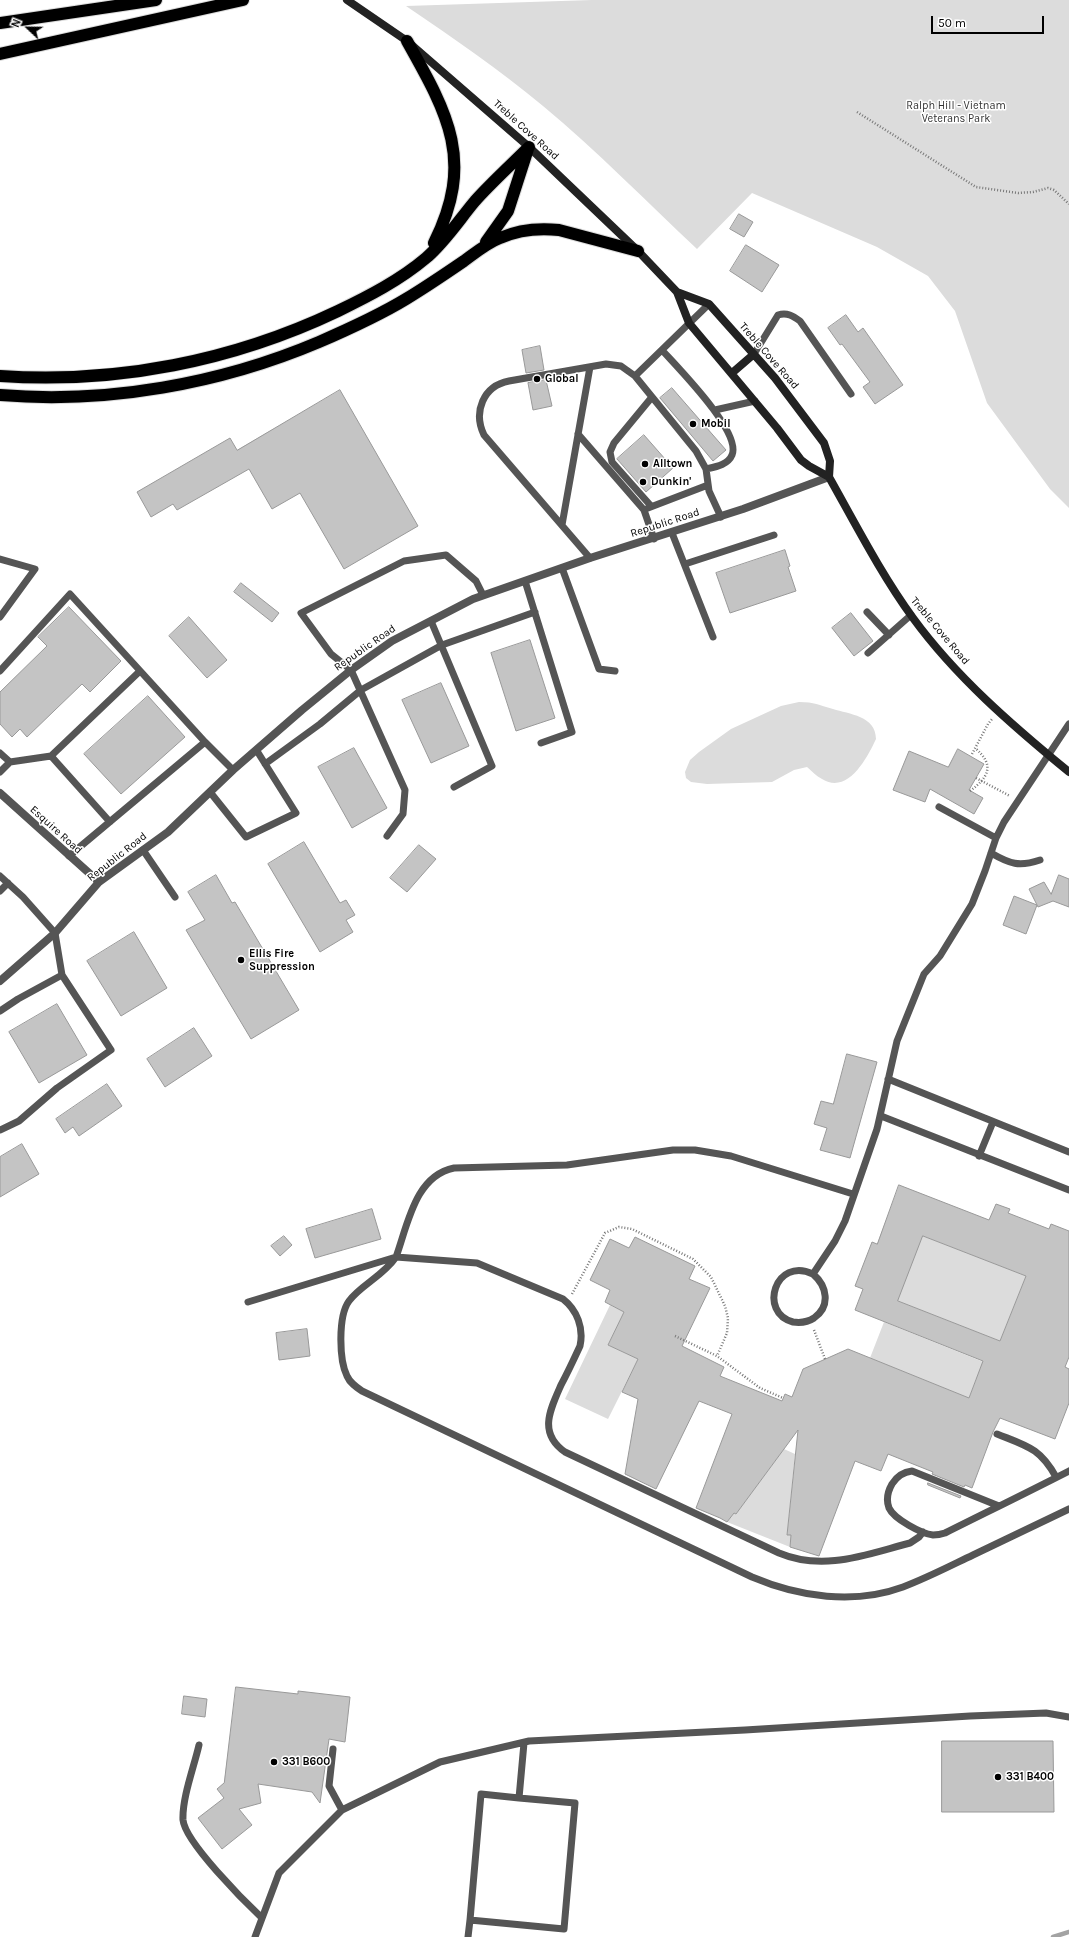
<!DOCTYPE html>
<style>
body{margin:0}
#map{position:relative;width:1069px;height:1937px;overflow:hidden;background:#fff;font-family:Karla,sans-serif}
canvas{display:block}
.north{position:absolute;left:8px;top:8px;width:40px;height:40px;-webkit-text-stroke:3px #fff;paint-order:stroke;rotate:292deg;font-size:11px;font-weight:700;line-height:16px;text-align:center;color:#000}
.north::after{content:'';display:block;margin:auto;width:14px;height:18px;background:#000;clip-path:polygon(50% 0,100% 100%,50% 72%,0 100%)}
.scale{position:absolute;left:931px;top:16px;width:113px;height:18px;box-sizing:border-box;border:2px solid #000;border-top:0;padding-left:5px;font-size:12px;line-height:14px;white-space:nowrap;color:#000;-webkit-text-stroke:3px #fff;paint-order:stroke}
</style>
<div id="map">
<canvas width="1069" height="1937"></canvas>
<div class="north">N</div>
<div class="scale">50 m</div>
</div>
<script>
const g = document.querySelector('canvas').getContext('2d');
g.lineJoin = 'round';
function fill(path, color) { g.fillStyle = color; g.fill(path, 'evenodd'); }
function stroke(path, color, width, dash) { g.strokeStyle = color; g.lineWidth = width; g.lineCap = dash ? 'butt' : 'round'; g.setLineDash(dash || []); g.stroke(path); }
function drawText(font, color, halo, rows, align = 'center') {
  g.font = font + ' Karla,sans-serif'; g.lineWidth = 3; g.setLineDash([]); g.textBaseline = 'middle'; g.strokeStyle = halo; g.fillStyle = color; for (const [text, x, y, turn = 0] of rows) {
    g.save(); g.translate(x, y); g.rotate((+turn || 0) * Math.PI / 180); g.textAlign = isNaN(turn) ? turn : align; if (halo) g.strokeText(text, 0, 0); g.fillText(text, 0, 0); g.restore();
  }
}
fill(new Path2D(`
 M592 0H1069V508L1050 489 987 403 955 311 928 276 877 247 752 193 697 249C646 201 597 151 543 106 500 70 453 38 406 6Z
 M799 702C815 702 818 705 833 709 849 714 876 716 876 739 867 758 848 795 822 779 816 776 812 771 807 767L794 770 772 782 707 784 691 782 686 778 685 772 690 760 699 752 731 729 781 706Z
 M923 1236 1026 1276 1000 1341 898 1301Z
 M610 1305 624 1312 608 1345 638 1359 608 1419 565 1399Z
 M884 1322 991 1365 984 1382 976 1379 969 1398 870 1358Z
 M784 1449 795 1454 787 1535H791L790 1547 727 1522 734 1513 736 1514Z`), '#dcdcdc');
stroke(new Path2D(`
 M1053 1937 1069 1932`), '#a3a3a3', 4.5);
const building = new Path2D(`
 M739 214 753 222 744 237 730 229Z
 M746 245 779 265 762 292 730 271Z
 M846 315 858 332 863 328 903 385 875 404 863 387 870 382 842 344 840 345 828 328Z
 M540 346 544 370 526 373 522 350Z
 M546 380 552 406 533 410 528 383Z
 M672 388 726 450 713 461 660 398Z
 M340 390 418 526 344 569 300 493 272 509 249 469 177 510 173 504 151 517 137 492 230 438 237 450Z
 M644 435 673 468 646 492 617 459Z
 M785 550 790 566 788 567 796 591 730 613 716 573Z
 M241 583 279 613 272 622 234 592Z
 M69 607 121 661 90 692 82 684 27 737 20 729 12 737 0 724V692L47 646 38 637Z
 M851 613 873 641 854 656 832 628Z
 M189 617 227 660 207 678 169 636Z
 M530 640 555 718 516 731 491 653Z
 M441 683 469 746 431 763 402 700Z
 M148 696 185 737 121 794 84 754Z
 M354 748 387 808 352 828 318 767Z
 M958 749 984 764 969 790 983 798 974 814 930 789 925 802 893 790 909 751 948 767Z
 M304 842 340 903 346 900 355 915 346 920 353 932 320 952 268 864Z
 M419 845 436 859 407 892 390 878Z
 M216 875 232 903 235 902 299 1010 251 1039 186 930 205 920 188 892Z
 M1059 875 1069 879V907L1053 901 1038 907 1037 905 1026 934 1003 925 1014 896 1037 905 1029 889 1044 882 1051 894Z
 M134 932 167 988 121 1016 87 961Z
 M57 1004 87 1055 39 1083 9 1032Z
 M194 1028 212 1056 165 1087 147 1059Z
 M847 1054 877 1062 850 1158 820 1150 827 1128 814 1124 821 1101 833 1104Z
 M107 1084 122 1106 79 1136 73 1127 65 1133 56 1119Z
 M22 1144 39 1174 0 1197V1157Z
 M899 1185 989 1220 996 1204 1010 1209 1008 1213 1049 1229 1051 1224 1069 1231V1357L1065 1367 1069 1369V1403L1055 1439 1000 1418 993 1432 972 1488 965 1485 964 1487 932 1474 933 1472 888 1454 881 1471 855 1461 819 1556 790 1547 791 1535H787L798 1430 736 1514 734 1513 727 1522 720 1518 696 1508 732 1414 699 1401 656 1489 625 1474 638 1399 622 1392 638 1359 608 1345 624 1312 605 1302 610 1290 590 1280 610 1239 629 1248 635 1237 695 1266 689 1279 710 1288 682 1346 724 1367 720 1376 782 1401 785 1394 792 1397 803 1369 848 1349 969 1398 983 1361 855 1310 863 1289 855 1286 872 1242 877 1244ZM923 1236 1026 1276 1000 1341 898 1301Z
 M372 1209 381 1239 315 1258 306 1229Z
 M284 1236 292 1245 280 1256 271 1246Z
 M307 1329 310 1356 279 1360 276 1333Z
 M928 1483 961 1496 960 1498 928 1485Z
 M236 1687 298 1694V1691L350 1697 345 1742 329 1739 320 1803 312 1792 258 1784 261 1803 239 1809 252 1825 222 1849 198 1818 224 1798 217 1789 224 1783Z
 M184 1696 207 1699 205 1717 182 1714Z
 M942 1741H1053L1054 1812H942Z`);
fill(building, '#c4c4c4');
stroke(building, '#999', 1);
const highway = new Path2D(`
 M0 23 156 0
 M407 41C448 114 475 161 434 243
 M0 54 243 0
 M486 242 508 211 528 149
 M0 376C117 384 233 361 338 311 369 296 400 280 426 258 445 242 459 220 475 201 492 182 511 165 529 147
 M0 395C107 404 220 384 319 342 349 329 378 316 406 299 426 287 445 274 464 261 475 253 487 243 500 238 518 230 540 228 559 230L638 251`);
stroke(highway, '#dbdbdb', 14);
stroke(new Path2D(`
 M857 112 976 187 1018 193 1033 192 1048 188 1054 190 1069 204
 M972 754 988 724 992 719
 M976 778 1010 796
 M970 791C989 777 995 765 975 748
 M572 1294 605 1233 619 1227 632 1229 693 1259 711 1277 725 1306 728 1318 727 1333 717 1356
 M814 1330 825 1359
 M675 1336 717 1356 760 1388 783 1398`), '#777', 2.5, [1, 2]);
stroke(new Path2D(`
 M709 304 635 376 696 451 706 469 709 491 721 517
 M662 350C677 367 742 432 732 455 728 465 715 467 706 469
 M754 354 778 315C787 312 793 316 800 321L851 394
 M715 410 755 401
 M578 434 644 510 654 539
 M651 506 612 462 610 452 614 443 652 397
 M648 508 708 485
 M562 525 590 367
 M672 533 713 637
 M590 558 484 435C473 412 483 386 509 381L606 364 621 366 635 376
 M0 559 35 569 0 617
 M685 564 774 535
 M562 568 599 669 615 671
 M525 581 572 732 541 743
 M867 612 889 635
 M431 621 492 766 454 787
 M868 653 911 615
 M0 671 70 594 205 742 69 856
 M205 742 233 770
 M0 753 10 762
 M51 756 110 822
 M265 764 320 724 361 690 442 645 535 612
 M0 772 10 762 51 756 140 671
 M210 792 246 837 296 813 257 751
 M939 807 996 838
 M387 836 403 814 405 790 351 670 331 654 301 613 404 561 446 555 476 581 483 595
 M143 850 175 897
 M991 853C1010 864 1019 867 1040 860
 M0 876 23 897 55 933 62 975 111 1050 57 1088 19 1121 0 1130
 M0 891 8 883
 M0 1011 18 999 62 975
 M888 1079 1069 1152
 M881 1116 1069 1190
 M979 1156 993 1122
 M813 1274C827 1286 831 1306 814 1318 808 1322 800 1323 793 1322 758 1313 775 1256 813 1274L835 1241 845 1221 877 1129 897 1041 924 974 940 956 972 904 985 871 996 838 1004 822 1069 724
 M248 1302 396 1257C408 1224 415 1176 454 1168L567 1165 673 1150H695L731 1156 853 1194
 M997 1434C1027 1446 1040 1448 1056 1477
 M999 1506 912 1471C903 1472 897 1476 892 1484 888 1491 886 1500 889 1508 894 1519 922 1534 933 1535 938 1535 942 1534 945 1533 987 1512 1028 1492 1069 1471
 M923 1532 919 1537 910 1543C867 1554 824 1572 779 1553L565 1452C538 1433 550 1410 561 1385 568 1372 574 1359 580 1346 584 1328 577 1310 563 1299L477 1263 396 1257C383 1276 361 1285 349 1301 338 1316 339 1360 347 1376 350 1383 356 1387 362 1391L752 1577C799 1597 854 1605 903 1587 927 1578 950 1566 973 1555 1005 1540 1037 1524 1069 1509
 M199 1745C194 1767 182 1798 183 1820 185 1842 245 1902 262 1918
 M333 1749 329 1786 342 1810
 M519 1798 481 1794 470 1920 564 1929 575 1803 519 1798 524 1743
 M255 1937 279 1873 342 1810 440 1762 529 1741 745 1730 970 1716 1046 1713 1069 1717
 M468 1937 470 1920`), '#555', 7);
stroke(new Path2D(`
 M0 793 99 882
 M0 981 55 933 99 882 168 832 233 770 302 710 351 670 392 641 473 599 590 558 743 509 829 477`), '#555', 8);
stroke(new Path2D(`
 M347 0 407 41 529 147 638 251 677 292 689 323 777 428 801 460 809 466 829 477
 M677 292 709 304 775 378 824 443 830 461 829 477C856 525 881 574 913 618 956 677 1013 726 1069 772
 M732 373 754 354`), '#222', 8);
stroke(highway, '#000', 12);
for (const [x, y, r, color] of [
 [537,379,4,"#000"],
 [693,424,4,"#000"],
 [645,464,4,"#000"],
 [643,482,4,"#000"],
 [241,960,4,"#000"],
 [274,1762,4,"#000"],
 [998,1777,4,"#000"]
]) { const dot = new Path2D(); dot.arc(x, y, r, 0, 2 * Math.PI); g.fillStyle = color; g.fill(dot); stroke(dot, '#fff', 1.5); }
drawText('11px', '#333', '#fff', [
 ["Ralph Hill - Vietnam",956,106],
 ["Veterans Park",956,119]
]);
drawText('11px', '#000', '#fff', [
 ["Treble Cove Road",526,130,42],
 ["Treble Cove Road",769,356,49],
 ["Republic Road",665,523,-18],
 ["Treble Cove Road",940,631,50],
 ["Republic Road",365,648,-35],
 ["Esquire Road",56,830,42],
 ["Republic Road",117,857,-38]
]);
drawText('bold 11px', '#000', '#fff', [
 ["Global",545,379],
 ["Mobil",701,424],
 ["Alltown",653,464],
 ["Dunkin'",651,482],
 ["Ellis Fire",249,954],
 ["Suppression",249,967],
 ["331 B600",282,1762],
 ["331 B400",1006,1777]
], 'left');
</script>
